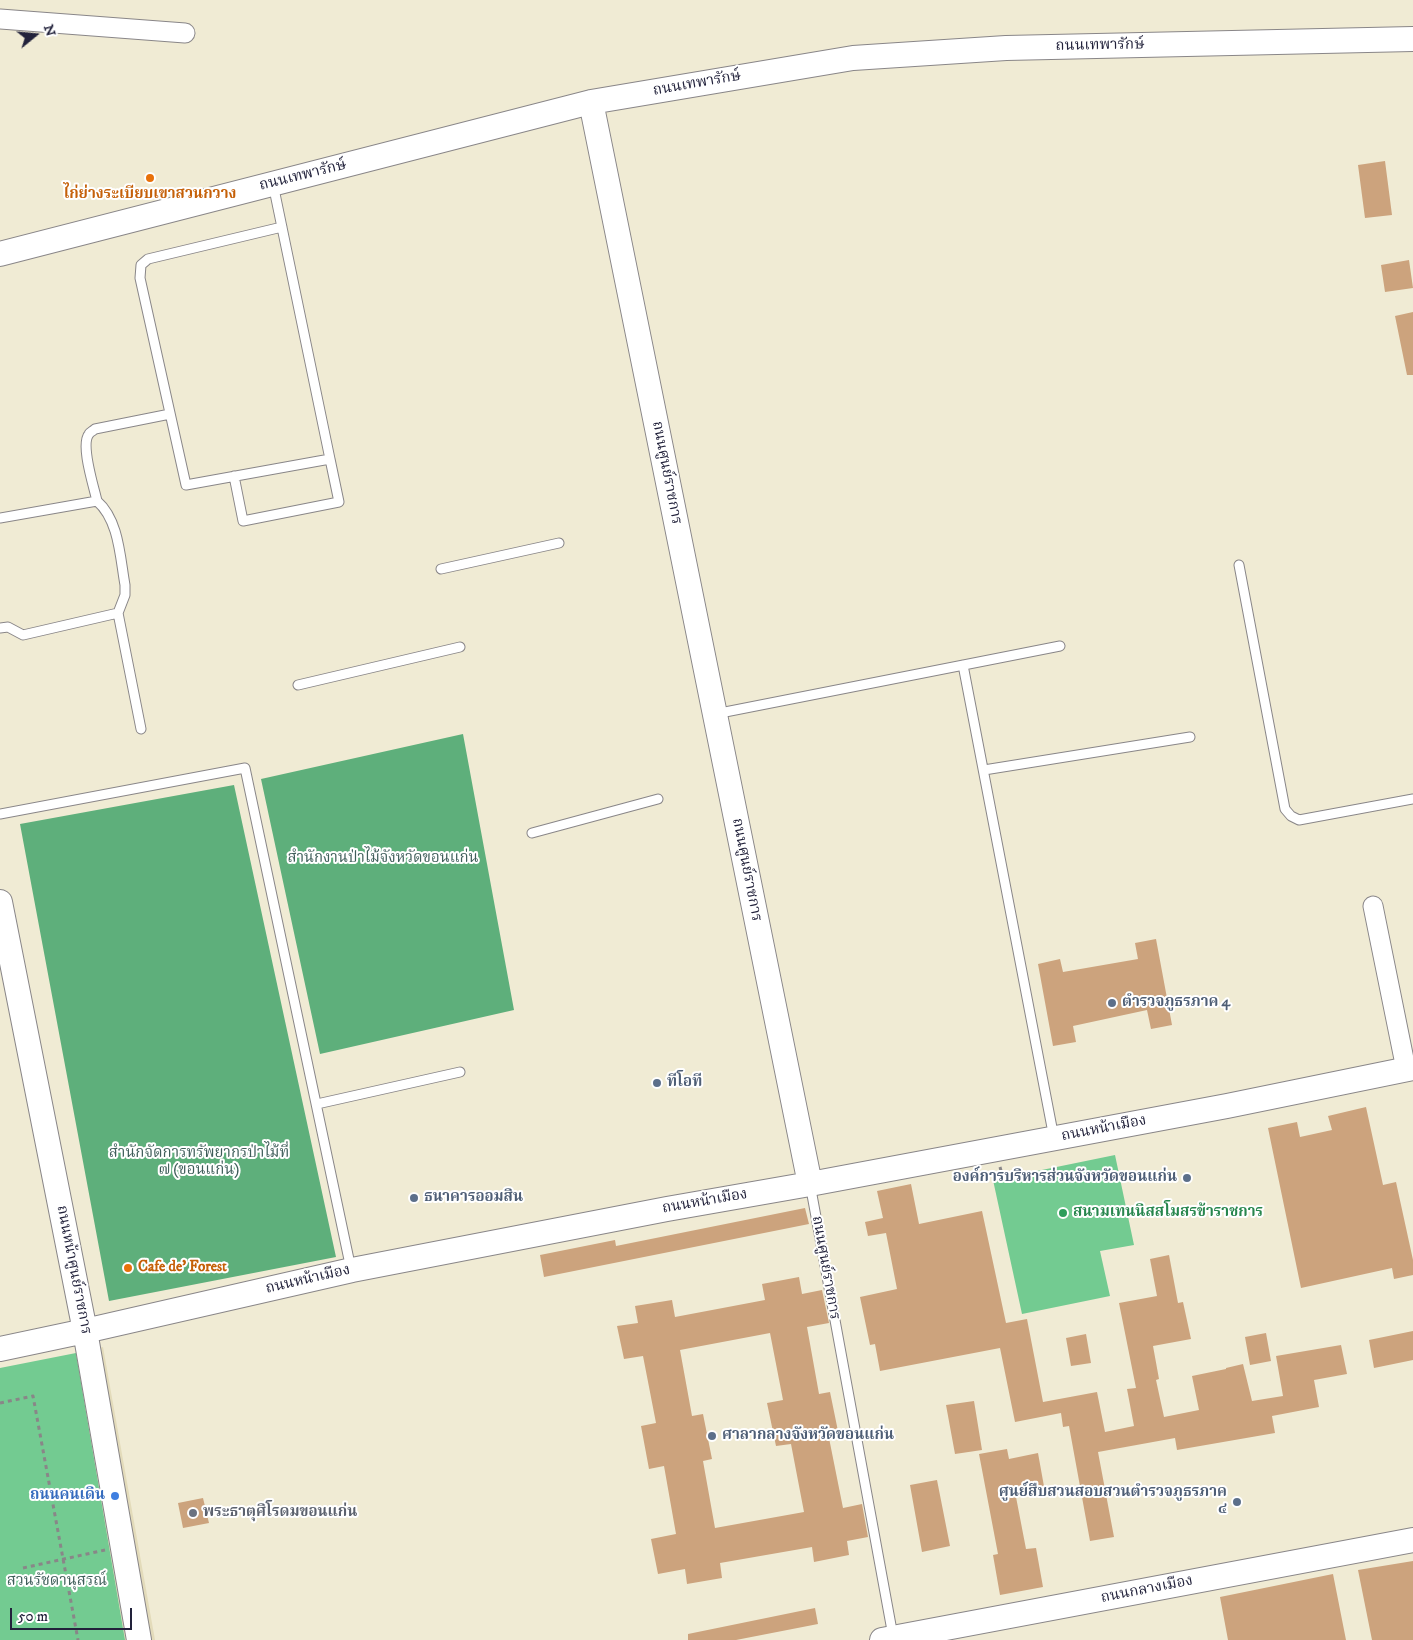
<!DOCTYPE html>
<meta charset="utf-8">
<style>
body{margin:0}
#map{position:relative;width:1413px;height:1640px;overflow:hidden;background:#f0ebd4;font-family:"IM FELL DW Pica",serif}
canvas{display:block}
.north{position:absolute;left:10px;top:10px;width:50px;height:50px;-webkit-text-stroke:4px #fff;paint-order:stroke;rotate:73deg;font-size:14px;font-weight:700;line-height:20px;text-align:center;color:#22223b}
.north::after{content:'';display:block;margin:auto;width:18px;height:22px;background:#22223b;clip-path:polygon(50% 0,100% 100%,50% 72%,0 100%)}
.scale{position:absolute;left:10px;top:1608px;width:122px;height:22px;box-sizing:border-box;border:2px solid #22223b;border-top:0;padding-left:6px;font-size:15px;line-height:18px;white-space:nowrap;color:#22223b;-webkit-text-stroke:4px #fff;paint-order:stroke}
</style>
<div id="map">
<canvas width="1413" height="1640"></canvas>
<div class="north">N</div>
<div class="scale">50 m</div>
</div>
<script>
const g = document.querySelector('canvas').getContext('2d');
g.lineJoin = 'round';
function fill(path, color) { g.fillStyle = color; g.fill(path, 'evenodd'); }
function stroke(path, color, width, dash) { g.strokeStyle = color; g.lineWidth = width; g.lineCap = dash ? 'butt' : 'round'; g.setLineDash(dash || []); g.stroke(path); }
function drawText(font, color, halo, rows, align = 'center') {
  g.font = font + ' "IM FELL DW Pica","Noto Serif Thai",serif'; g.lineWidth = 4; g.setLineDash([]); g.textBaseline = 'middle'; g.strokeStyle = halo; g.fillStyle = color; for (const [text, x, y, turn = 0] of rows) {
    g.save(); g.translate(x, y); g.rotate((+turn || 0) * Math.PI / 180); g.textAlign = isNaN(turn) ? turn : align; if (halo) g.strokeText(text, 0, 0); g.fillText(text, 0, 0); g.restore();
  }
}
fill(new Path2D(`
 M103 1347 155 1640H125L76 1353Z`), '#e3dbba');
fill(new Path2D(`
 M1115 1155 1134 1245 1100 1251 1110 1296 1022 1314 993 1180Z
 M76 1353 125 1640H0V1368Z`), '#73cb91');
fill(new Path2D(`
 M463 734 514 1010 320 1054 261 779Z
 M234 785 336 1257 109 1301 20 824Z`), '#5eaf7b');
fill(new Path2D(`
 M1385 161 1392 215 1365 218 1358 165Z
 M1409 260 1413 288 1385 292 1381 265Z
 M1413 312V375H1407L1395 316Z
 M1156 939 1172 1025 1151 1029 1147 1010 1073 1026 1076 1042 1053 1046 1038 964 1060 959 1063 972 1138 959 1135 943Z
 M1366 1107 1383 1185 1396 1182 1413 1260V1275L1394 1279 1392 1268 1301 1288 1268 1128 1297 1122 1300 1137 1332 1130 1328 1116Z
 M911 1184 919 1224 982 1211 1006 1323 1027 1319 1043 1402 1097 1392 1105 1432 1134 1426 1127 1389 1136 1388 1119 1303 1157 1296 1150 1259 1169 1255 1178 1303 1183 1302 1191 1339 1153 1346 1159 1379 1156 1380 1164 1417 1199 1410 1192 1376 1226 1369V1368L1243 1364 1252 1401 1283 1396 1276 1356 1341 1345 1347 1374 1314 1380 1319 1407 1272 1416 1275 1433 1177 1450 1175 1438 1098 1452 1114 1537 1090 1541 1069 1426 1063 1427 1061 1413 1015 1422 1000 1348 880 1371 875 1344 870 1345 860 1297 897 1289 886 1233 868 1236 865 1222 883 1218 877 1191Z
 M805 1208 809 1224 544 1277 540 1255 615 1240 616 1246Z
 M799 1277 802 1294 822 1290 829 1323 807 1327 819 1394 830 1392 839 1436 829 1438 843 1508 862 1504 868 1537 847 1541 849 1555 814 1562 812 1547 720 1563 722 1578 687 1584 685 1569 658 1574 651 1539 676 1534 664 1466 649 1469 641 1426 656 1423 643 1356 624 1359 617 1326 638 1323 635 1306 672 1300 675 1317 765 1300 762 1284ZM770 1333 783 1400 767 1403 776 1446 791 1444 804 1512 715 1528 703 1461 712 1459 703 1414 692 1416 680 1350Z
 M1413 1331V1360L1374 1368 1369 1340Z
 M1266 1333 1271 1361 1250 1365 1245 1337Z
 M1086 1334 1091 1363 1071 1366 1066 1338Z
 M974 1401 982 1450 955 1454 946 1405Z
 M1007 1449 1009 1459 1038 1453 1045 1492 1016 1497 1026 1549 1036 1548 1043 1587 1000 1595 993 1555 998 1554 979 1454Z
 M937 1480 950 1546 922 1552 910 1485Z
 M203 1498 209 1523 183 1528 178 1503Z
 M1413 1561V1640H1372L1358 1570Z
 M1333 1574 1346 1640H1228L1220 1597Z
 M815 1608 818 1624 736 1640H688V1634Z`), '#cca37d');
const service = new Path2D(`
 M273 184 330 459 186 485 140 278 141 265 148 259 282 227
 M234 476 243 521 339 502 330 459
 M97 501C94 487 80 445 89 434 90 432 93 431 95 429L170 414
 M0 518 97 501C119 520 120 557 125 585V595L118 613 23 635 8 627 0 628
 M1239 565 1285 809 1291 816 1299 820 1413 799
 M441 569 559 543
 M118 613 141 729
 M963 665 1054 1138
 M298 685 460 647
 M715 714 1060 646
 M984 770 1190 737
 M0 814 245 768 351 1269
 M532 833 658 799
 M317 1104 460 1072
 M810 1184 893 1636`);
const minor = new Path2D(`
 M0 19 185 33
 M1373 906 1406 1069`);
const tertiary = new Path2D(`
 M591 102 810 1184
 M0 254 591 102 853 58 1006 48 1413 39
 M0 902 85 1331 139 1640
 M0 1349 85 1331 352 1270 667 1209 810 1184 1227 1106 1413 1068
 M882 1640 1413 1540`);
stroke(service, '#898688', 11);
stroke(minor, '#898688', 21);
stroke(tertiary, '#898688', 26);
stroke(new Path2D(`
 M1000 1167 1003 1178
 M0 1403 33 1396 78 1640
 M23 1568 105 1550`), '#898688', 3, [4, 4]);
stroke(service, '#fff', 9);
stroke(minor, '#fff', 19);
stroke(tertiary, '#fff', 24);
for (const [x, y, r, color] of [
 [150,178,5,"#e8710a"],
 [1112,1003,5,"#5c6f8a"],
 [657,1083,5,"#5c6f8a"],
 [1187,1178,5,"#5c6f8a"],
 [414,1198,5,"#5c6f8a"],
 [1063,1213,5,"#2e9e5b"],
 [128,1268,5,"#e8710a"],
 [712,1436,5,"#5c6f8a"],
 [115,1496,5,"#3f7fe0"],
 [1237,1502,5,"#5c6f8a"],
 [193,1513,5,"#6b7280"]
]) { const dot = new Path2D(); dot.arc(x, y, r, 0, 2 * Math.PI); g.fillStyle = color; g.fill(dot); stroke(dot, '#fff', 2); }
drawText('15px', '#22223b', '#fff', [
 ["ถนนเทพารักษ์",1100,46,-1],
 ["ถนนเทพารักษ์",697,84,-10],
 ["ถนนเทพารักษ์",303,176,-14],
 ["ถนนศูนย์ราชการ",666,473,79],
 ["ถนนศูนย์ราชการ",746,870,79],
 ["ถนนหน้าเมือง",1104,1129,-11],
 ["ถนนหน้าเมือง",705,1202,-10],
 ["ถนนศูนย์ราชการ",825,1268,80],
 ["ถนนหน้าศูนย์ราชการ",73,1270,79],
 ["ถนนหน้าเมือง",308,1280,-13],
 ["ถนนกลางเมือง",1147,1590,-11]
]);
drawText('bold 15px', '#c56008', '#fff', [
 ["ไก่ย่างระเบียบเขาสวนกวาง",150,195],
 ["Cafe de' Forest",138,1268,"left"]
]);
drawText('15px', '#3e5d59', '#fff', [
 ["สำนักงานป่าไม้จังหวัดขอนแก่น",383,859],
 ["สำนักจัดการทรัพยากรป่าไม้ที่",199,1154],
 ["๗ (ขอนแก่น)",199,1171],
 ["สวนรัชดานุสรณ์",57,1582]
]);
drawText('bold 15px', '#4e5e75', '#fff', [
 ["ตำรวจภูธรภาค 4",1122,1003],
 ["ทีโอที",667,1083],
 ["องค์การบริหารส่วนจังหวัดขอนแก่น",1177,1178,"right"],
 ["ธนาคารออมสิน",424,1198],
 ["ศาลากลางจังหวัดขอนแก่น",722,1436],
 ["ศูนย์สืบสวนสอบสวนตำรวจภูธรภาค",1227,1493,"right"],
 ["๔",1227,1510,"right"]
], 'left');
drawText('bold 15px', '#27864d', '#fff', [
 ["สนามเทนนิสสโมสรข้าราชการ",1073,1213]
], 'left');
drawText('bold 15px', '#366cbe', '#fff', [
 ["ถนนคนเดิน",105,1496]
], 'right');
drawText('bold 15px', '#5b616d', '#fff', [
 ["พระธาตุศิโรดมขอนแก่น",203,1513]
], 'left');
</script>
